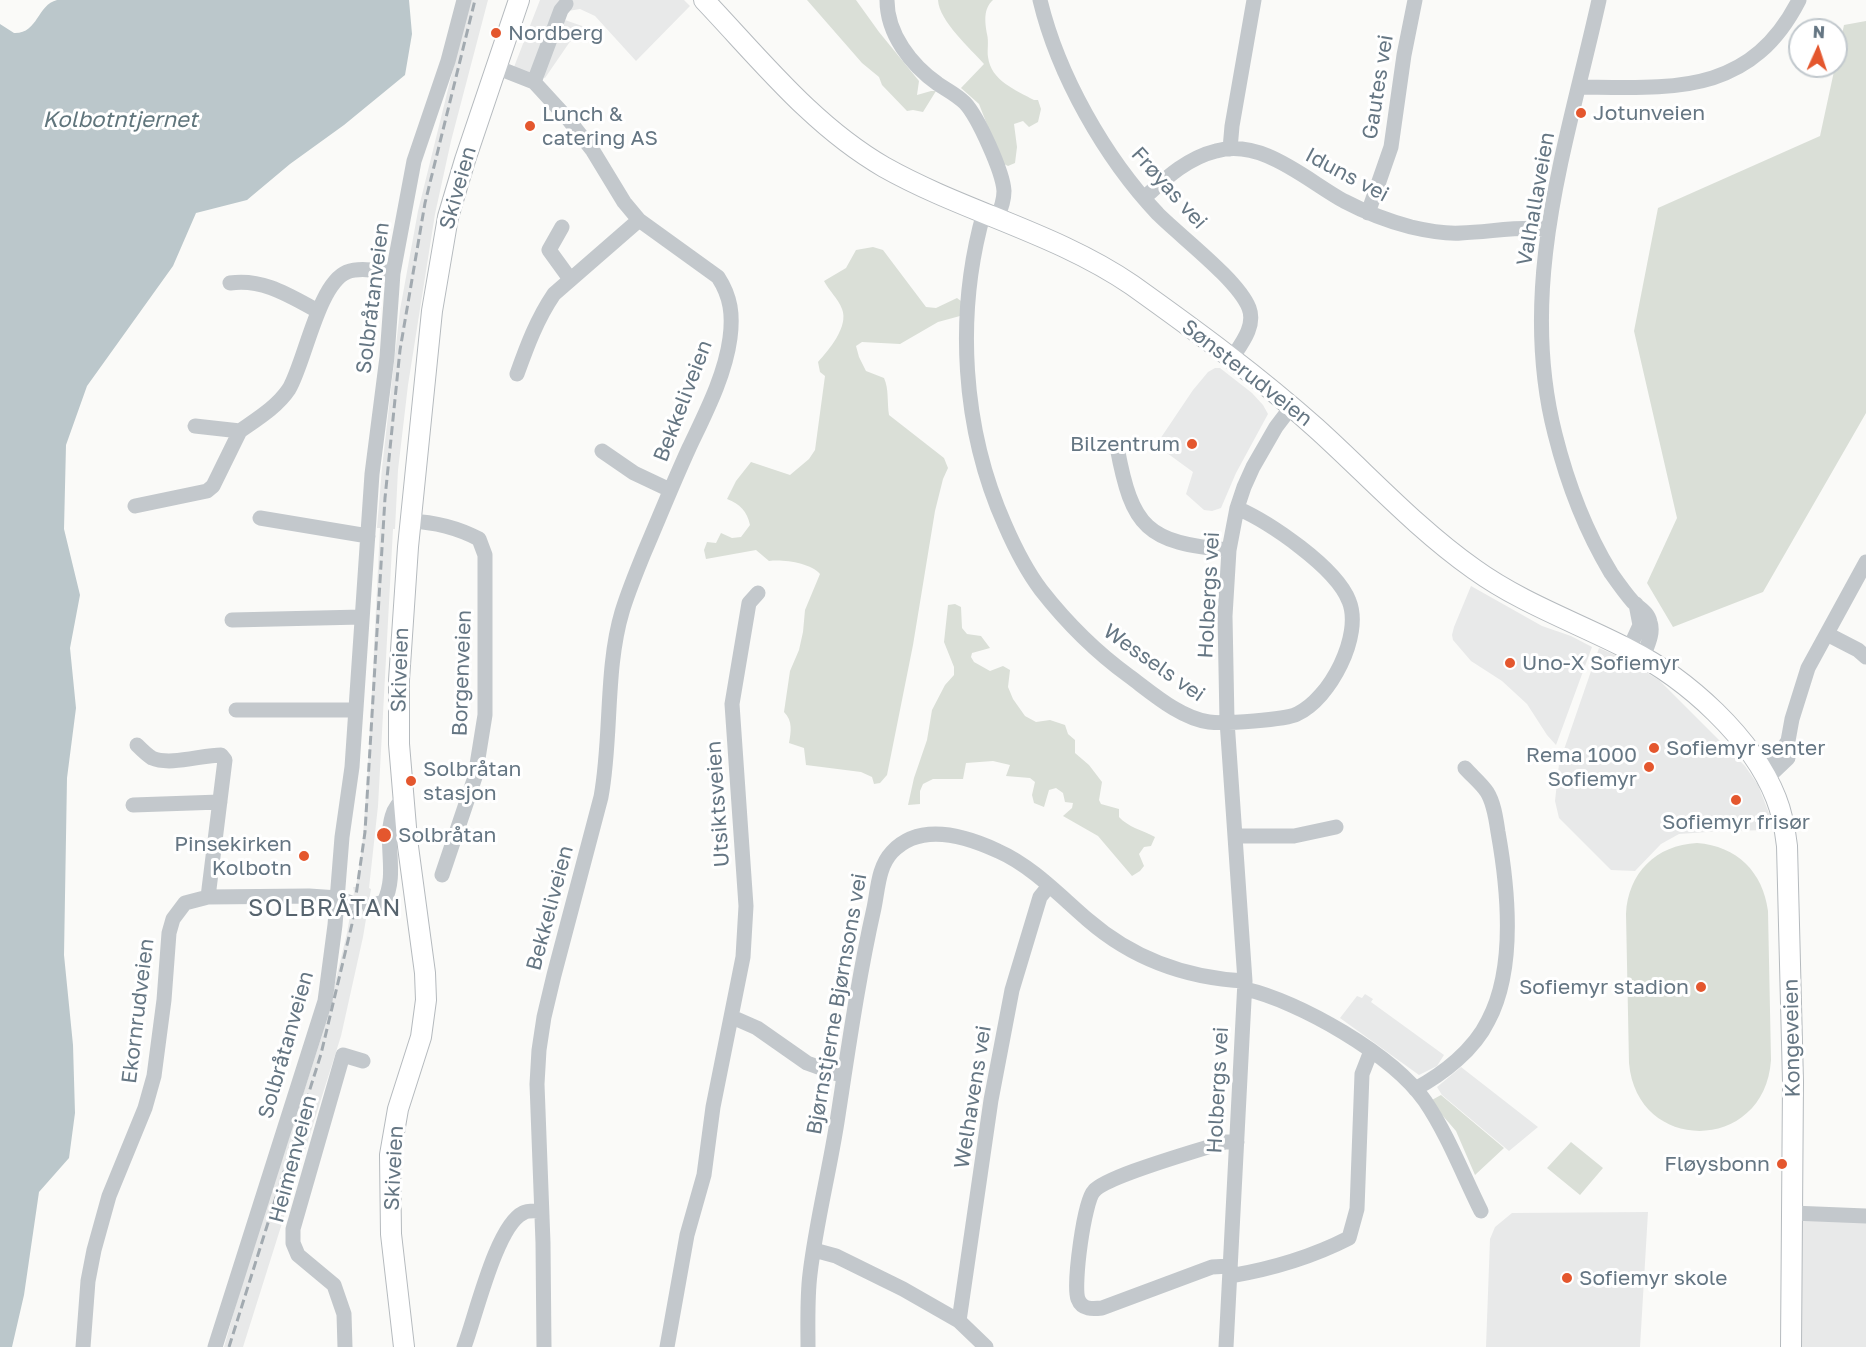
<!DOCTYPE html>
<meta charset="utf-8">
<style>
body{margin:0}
#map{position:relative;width:1866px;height:1347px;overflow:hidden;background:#fafaf8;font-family:"Golos Text",sans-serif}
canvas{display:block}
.north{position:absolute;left:1788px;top:18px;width:60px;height:60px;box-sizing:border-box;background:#fff;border:2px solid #c1c8cd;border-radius:50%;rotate:3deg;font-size:16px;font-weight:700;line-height:24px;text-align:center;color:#657683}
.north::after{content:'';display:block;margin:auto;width:21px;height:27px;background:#e4572e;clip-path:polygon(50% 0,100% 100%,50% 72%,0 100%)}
</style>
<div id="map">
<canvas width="1866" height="1347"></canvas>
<div class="north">N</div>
</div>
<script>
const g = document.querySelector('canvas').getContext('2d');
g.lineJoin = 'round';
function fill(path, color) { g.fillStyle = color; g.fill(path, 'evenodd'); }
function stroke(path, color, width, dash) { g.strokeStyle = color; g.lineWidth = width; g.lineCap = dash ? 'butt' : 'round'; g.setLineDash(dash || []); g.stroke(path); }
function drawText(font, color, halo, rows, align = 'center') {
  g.font = font + ' "Golos Text",sans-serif'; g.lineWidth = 6; g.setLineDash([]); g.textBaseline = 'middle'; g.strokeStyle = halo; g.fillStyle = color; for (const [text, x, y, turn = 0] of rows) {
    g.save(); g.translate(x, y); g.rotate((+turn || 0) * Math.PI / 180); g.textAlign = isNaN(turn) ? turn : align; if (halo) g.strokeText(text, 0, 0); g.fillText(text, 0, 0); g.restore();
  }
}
fill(new Path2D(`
 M470 0H488L451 141 435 214 408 385 398 470 395 529H393L378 806 369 888 371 889 363 937 341 1036 243 1347H224L243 1280 323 1032 347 933 354 892 353 887H356L362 848 368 769 380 528H377L382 468 400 310 418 211Z
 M540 0H684L690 6 636 61 595 16 580 9 568 11 565 20 585 27 569 43 545 78 514 67Z
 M1215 368H1220L1252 393 1263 405 1268 414 1236 473 1221 508 1212 511 1204 510 1186 494 1193 472 1156 445 1193 390 1208 372Z
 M1471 586 1542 626 1571 636 1592 647 1556 745 1547 735 1527 704 1502 681 1471 661 1453 640 1452 635 1454 627Z
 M1599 648 1622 658 1659 680 1745 766 1758 785 1772 821 1774 830 1721 831 1679 834 1661 844 1635 871 1611 870 1559 818 1555 801 1559 764Z
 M1365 994 1373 999 1371 1002 1444 1055 1437 1066 1419 1075 1340 1018 1357 996 1362 998Z
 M1461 1067 1538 1127 1509 1151 1442 1095 1437 1087Z
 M1797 1210 1866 1214V1347H1795Z
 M1648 1212 1640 1347H1486L1490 1239 1495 1227 1512 1213Z`), '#e8e9e9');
fill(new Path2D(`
 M807 0H856L879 32 919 81 917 95 931 91H936L923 112 913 110 907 111 882 85 879 77 862 63Z
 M938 0H993C983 9 985 22 987 34 989 42 987 50 988 57 991 81 1016 90 1034 100H1038L1041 109 1038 122 1029 127 1023 121 1014 124 1017 147 1015 163 1008 166 1002 163 979 104 961 88 984 64C971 49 939 21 938 0Z
 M1866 21V413L1763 592 1673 627 1647 583 1677 518 1634 331 1658 208 1820 136 1844 25Z
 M873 247 883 250 926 307 936 308 957 298 961 301 962 310 960 316 938 322 900 344 862 342 856 346 859 357 866 371 884 378C889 389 887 402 889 415L944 458 948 468 943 479 935 511 913 645 887 775 880 783 874 784 872 777 861 772 806 765 804 748 789 743C791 732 793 721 784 712L790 671 799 650 803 632 805 610 820 574C811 563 783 559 769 561L756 550 706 559 704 550 707 542 716 543 721 533 732 538 741 537 750 525C747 511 740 504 727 499L736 481 751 462 790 475 809 459 815 450 825 376 820 372 818 362C829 350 849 326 842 309 838 298 829 291 824 281L846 268 856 250Z
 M955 604 961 607 962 628 967 634 981 636 990 648 972 653 971 657 974 662 990 671 1003 666 1010 670 1008 687 1013 699 1025 716 1036 722 1050 720 1065 725 1068 734 1075 740V753L1089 765 1102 782 1099 800 1101 804 1119 809V817C1128 827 1142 830 1155 837L1151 846 1144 847 1139 854 1144 866 1140 871 1132 876 1098 836 1063 816 1072 808 1073 803 1065 802 1063 793 1056 788 1049 790 1044 807 1034 803 1032 795 1035 782 1030 778 1006 776 1010 765 993 761 966 763 963 779H933L923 784 920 791V804L908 805 914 778 927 740 932 710 945 685 954 675V667L944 642 948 605Z
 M1697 843C1737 846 1763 872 1768 911L1771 1060C1765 1153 1637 1155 1629 1063L1626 914C1628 873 1656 845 1697 843Z
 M1441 1095 1504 1148 1475 1175 1456 1131 1430 1101Z
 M1571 1142 1603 1168 1580 1195 1547 1168Z`), '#dadfd7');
fill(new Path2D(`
 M57 0H409L412 34 405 75 344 125 290 164 247 200 196 213 173 266 87 386 66 445 64 529 80 595 70 648 76 708 67 778 64 955 73 1045 75 1113 69 1158 39 1192 24 1295 12 1347H0V24L14 33C38 34 37 5 57 0Z`), '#bbc7cb');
const major = new Path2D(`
 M704 0C760 59 813 126 884 167 964 212 1056 233 1132 285 1195 330 1258 376 1316 428 1368 475 1416 528 1474 569 1521 603 1578 623 1630 650 1687 679 1752 737 1776 798 1782 813 1785 829 1787 846L1793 1082 1791 1347
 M404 1347 391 1234 390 1155 398 1109 421 1037 426 1000 425 973 407 839 399 744V680L408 547 432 311 448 217 465 160 519 0`);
stroke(major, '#b5babe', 22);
stroke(new Path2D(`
 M887 0C887 34 911 65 938 84 947 90 957 95 965 103 978 117 1003 172 1004 191 1004 201 1001 209 997 218
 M1040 0C1058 75 1105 158 1158 214 1181 237 1238 280 1249 308 1256 326 1241 344 1232 358
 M1599 0C1567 144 1517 286 1555 434 1567 482 1585 530 1611 573 1618 583 1625 593 1633 602 1640 609 1648 612 1650 622 1654 633 1647 646 1643 657
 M496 67 534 82 568 119 593 151 624 202 639 220 718 277C731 297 733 315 730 338 725 376 705 414 689 448 673 483 659 518 644 553 636 573 628 592 622 612 605 669 612 738 601 797L554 975 544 1017 539 1050 537 1084 543 1243 544 1347
 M534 82 561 10 566 4
 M1580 87C1672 88 1750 96 1799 0
 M1230 149 1232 126 1254 0
 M1144 198C1165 179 1187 158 1216 151 1262 138 1306 180 1344 201 1365 212 1388 221 1411 227 1428 231 1444 234 1461 233 1490 232 1519 226 1547 229
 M984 212C955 314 962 429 1005 525 1015 548 1026 570 1041 590 1066 622 1096 652 1129 676 1152 693 1180 718 1209 722 1224 724 1285 720 1297 714 1330 699 1363 635 1349 601 1336 567 1269 522 1237 508
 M1368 213 1391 147 1404 55 1415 0
 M562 227 549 250 570 279
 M230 283C263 278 290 296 318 311
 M517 374C527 346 537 319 554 294L639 220
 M195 426 240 431C257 419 277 407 289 389 305 362 318 284 347 272 360 267 379 271 393 273
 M1117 447C1132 528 1147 543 1229 550
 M602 451 634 473 670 490
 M135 506 207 491 213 486 240 431
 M260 518 368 536
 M410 521C434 522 458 528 479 539L485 555V715L475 777 442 875
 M232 620 362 617
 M1827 634 1858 650 1866 657
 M1629 649 1640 625 1636 604
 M236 710H356
 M137 745C142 750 147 755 152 758 170 766 202 755 221 755L225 760 208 897
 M1760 766 1781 751 1788 741
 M1767 778 1788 758V741L1792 719 1808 668 1866 562
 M133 805 220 802
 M1235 836H1294L1336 827
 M369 906 384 902C399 872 382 840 394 811 396 807 400 802 403 799
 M1245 989C1299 1001 1393 1055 1425 1101 1448 1135 1463 1175 1481 1211
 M732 1017 757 1028 807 1063 843 1076
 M1415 1089C1443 1074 1474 1050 1488 1021 1516 969 1508 888 1498 832 1496 819 1494 803 1487 792 1481 783 1472 776 1465 768
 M1792 1213 1866 1216
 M814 1250 836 1256 903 1289 959 1321 986 1347
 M1230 1266 1212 1267 1102 1308C1093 1309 1082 1310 1078 1299 1073 1285 1084 1201 1094 1191 1107 1176 1191 1153 1214 1145L1225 1142H1237
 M1230 1276C1271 1269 1312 1257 1349 1238L1357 1209 1362 1074 1371 1051
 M959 1321 991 1100 1012 990 1040 897 1049 886
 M83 1347 88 1281 94 1250 109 1196 145 1108 154 1076 164 1000 169 933 173 919 185 903 208 897 309 896 338 898 351 903
 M215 1347 325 1001 335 925 342 837 352 767 372 474 387 357 393 273 414 161 448 61 464 0
 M345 1347 344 1314 334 1285 298 1255 293 1243V1229L343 1055 363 1061
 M464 1347C475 1319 496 1226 523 1213 528 1210 535 1211 541 1211
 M667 1347 687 1235 704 1175 713 1107 743 957 746 906 732 704 749 603 758 593
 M808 1347C808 1323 807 1298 810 1274 816 1223 829 1173 837 1122 848 1051 858 979 874 908 878 889 878 867 892 852 920 822 966 836 998 851 1032 866 1060 896 1088 920 1133 959 1186 978 1245 981
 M1226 1347 1245 981 1227 721 1225 616 1229 550 1237 508 1244 487 1253 467 1276 427 1292 406`), '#c3c8cc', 15);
stroke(major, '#fff', 20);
stroke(new Path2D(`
 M229 1347 321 1054 352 924 365 832 385 498 400 350 425 203 475 0`), '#a2aab0', 3, [9, 4.5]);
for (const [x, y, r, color] of [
 [496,33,6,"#e4572e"],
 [1581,113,6,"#e4572e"],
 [530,126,6,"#e4572e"],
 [1192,444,6,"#e4572e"],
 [1510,663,6,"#e4572e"],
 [1654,748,6,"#e4572e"],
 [1649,767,6,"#e4572e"],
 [411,781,6,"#e4572e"],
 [1736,800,6,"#e4572e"],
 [384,835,8,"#e4572e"],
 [304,856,6,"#e4572e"],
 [1701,987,6,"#e4572e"],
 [1782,1164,6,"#e4572e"],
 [1567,1278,6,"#e4572e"]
]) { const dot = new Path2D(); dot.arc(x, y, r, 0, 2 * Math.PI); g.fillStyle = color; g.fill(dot); stroke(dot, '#fff', 2); }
drawText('21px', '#657683', '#fff', [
 ["Nordberg",508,33],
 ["Jotunveien",1593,113],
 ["Lunch &",542,114],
 ["catering AS",542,138],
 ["Bilzentrum",1180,444,"right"],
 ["Uno-X Sofiemyr",1522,663],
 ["Sofiemyr senter",1666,748],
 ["Rema 1000",1637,755,"right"],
 ["Sofiemyr",1637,779,"right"],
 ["Solbråtan",423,769],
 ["stasjon",423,793],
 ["Sofiemyr frisør",1736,822,"center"],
 ["Solbråtan",398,835],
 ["Pinsekirken",292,844,"right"],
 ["Kolbotn",292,868,"right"],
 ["Sofiemyr stadion",1689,987,"right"],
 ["Fløysbonn",1770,1164,"right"],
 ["Sofiemyr skole",1579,1278]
], 'left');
drawText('21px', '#657683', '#fff', [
 ["Gautes vei",1378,87,-81],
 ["Iduns vei",1347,175,28],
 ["Skiveien",458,188,-74],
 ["Frøyas vei",1169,188,48],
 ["Valhallaveien",1536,199,-80],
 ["Solbråtanveien",373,298,-83],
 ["Sønsterudveien",1247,373,38],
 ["Bekkeliveien",683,401,-69],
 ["Holbergs vei",1209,595,-87],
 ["Wessels vei",1154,663,35],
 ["Skiveien",400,670,-88],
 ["Borgenveien",462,673,-88],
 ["Utsiktsveien",718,804,-94],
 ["Bekkeliveien",550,908,-75],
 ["Bjørnstjerne Bjørnsons vei",837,1004,-80],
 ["Ekornrudveien",138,1011,-83],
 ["Kongeveien",1792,1038,-91],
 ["Solbråtanveien",286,1045,-74],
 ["Holbergs vei",1218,1090,-87],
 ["Welhavens vei",973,1097,-81],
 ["Heimenveien",293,1159,-75],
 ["Skiveien",394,1168,-87]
]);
drawText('italic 22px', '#60757c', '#fff', [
 ["Kolbotntjernet",120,120]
]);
g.letterSpacing = '1.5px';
drawText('24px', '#57646e', '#fff', [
 ["SOLBRÅTAN",325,908]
]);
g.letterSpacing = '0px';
</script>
